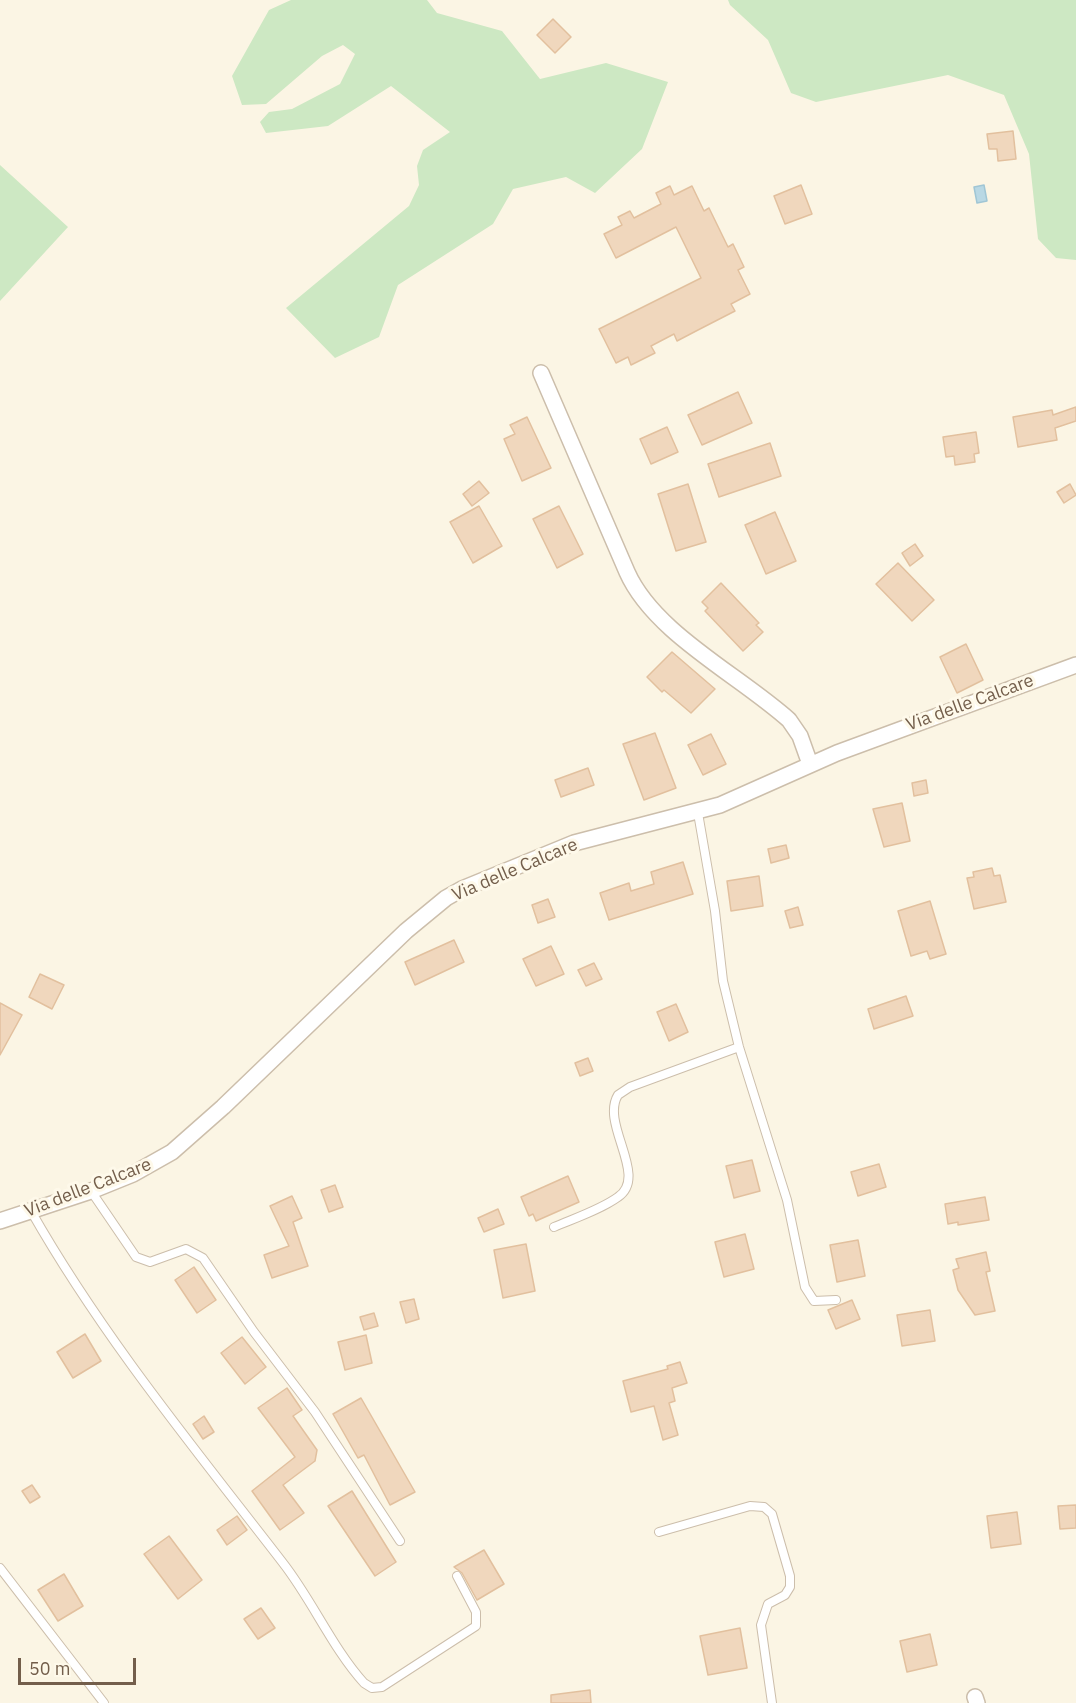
<!DOCTYPE html>
<style>
body{margin:0}
#map{position:relative;width:1076px;height:1703px;overflow:hidden;background:#fbf5e4;font-family:"IBM Plex Sans",sans-serif}
canvas{display:block}
.scale{position:absolute;left:18px;top:1658px;width:118px;height:27px;box-sizing:border-box;border:3px solid #735e4b;border-top:0;padding-left:8px;font-size:18px;line-height:21px;white-space:nowrap;color:#735e4b;-webkit-text-stroke:4px #fef9ea;paint-order:stroke}
</style>
<div id="map">
<canvas width="1076" height="1703"></canvas>
<div class="scale">50 m</div>
</div>
<script>
const g = document.querySelector('canvas').getContext('2d');
g.lineJoin = 'round';
function fill(path, color) { g.fillStyle = color; g.fill(path, 'evenodd'); }
function stroke(path, color, width, dash) { g.strokeStyle = color; g.lineWidth = width; g.lineCap = dash ? 'butt' : 'round'; g.setLineDash(dash || []); g.stroke(path); }
function drawText(font, color, halo, rows, align = 'center') {
  g.font = font + ' "IBM Plex Sans",sans-serif'; g.lineWidth = 6; g.setLineDash([]); g.textBaseline = 'middle'; g.strokeStyle = halo; g.fillStyle = color; for (const [text, x, y, turn = 0] of rows) {
    g.save(); g.translate(x, y); g.rotate((+turn || 0) * Math.PI / 180); g.textAlign = isNaN(turn) ? turn : align; if (halo) g.strokeText(text, 0, 0); g.fillText(text, 0, 0); g.restore();
  }
}
fill(new Path2D(`
 M291 0H427L437 13 502 31 540 79 606 63 668 82 642 149 595 193 566 177 513 189 493 224 398 285 379 337 335 358 286 308 409 206 419 185 417 166 423 150 450 132 391 86 328 126 266 133 260 122 269 112 292 109 340 84 355 54 343 45 322 56 266 104 242 105 232 76 269 10Z
 M728 0H1076V260L1056 258 1038 239 1029 154 1004 95 948 75 816 102 791 93 768 40 730 5Z
 M0 165 68 227 0 301Z`), '#cde8c3');
const water = new Path2D(`
 M984 185 987 201 977 203 974 187Z`);
fill(water, '#b9d8e4');
stroke(water, '#a0c6d5', 1.5);
const building = new Path2D(`
 M553 19 571 37 555 53 537 35Z
 M1013 131 1016 159 998 161 997 149H989L987 134Z
 M801 185 812 214 785 224 774 196Z
 M670 186 674 195 692 186 704 211 709 208 728 247 733 244 744 267 738 270 750 294 731 304 735 311 698 330 677 341 674 334 651 346 655 353 631 365 628 357 616 363 599 329 701 278 676 227 616 258 604 234 622 225 618 217 630 211 634 218 661 204 656 193Z
 M738 392 752 423 702 445 688 415Z
 M1076 407V421L1055 428 1057 440 1018 447 1013 417 1052 410 1053 415Z
 M527 417 551 468 522 481 504 439 515 434 510 425Z
 M667 427 678 452 651 464 640 439Z
 M976 432 979 453 974 454 975 462 955 465 954 456 946 457 943 437Z
 M770 443 781 476 719 497 708 464Z
 M479 481 489 493 472 506 463 494Z
 M688 484 706 542 676 551 658 494Z
 M1070 484 1076 495 1064 503 1057 492Z
 M479 506 502 546 473 563 450 522Z
 M559 506 583 554 557 568 533 519Z
 M775 512 796 561 766 574 745 525Z
 M915 544 923 556 910 566 902 553Z
 M898 563 934 600 912 621 876 584Z
 M721 583 759 623 756 625 763 632 743 651 705 611 708 608 702 602Z
 M966 644 983 680 957 693 940 657Z
 M672 652 715 689 691 713 664 690 662 692 647 677Z
 M655 733 676 788 644 800 623 744Z
 M711 734 726 764 703 775 688 745Z
 M588 768 594 785 561 797 555 780Z
 M926 780 928 793 914 796 912 783Z
 M902 803 910 841 884 847 873 809Z
 M786 845 789 858 771 863 768 849Z
 M683 862 693 894 609 920 600 893 629 883 631 891 654 884 651 872Z
 M992 868 994 876 1000 875 1006 902 974 909 967 878 974 877 973 872Z
 M759 876 763 906 731 911 727 881Z
 M548 899 555 917 538 923 532 905Z
 M930 901 946 954 930 959 927 951 911 956 898 911Z
 M798 907 803 925 790 928 785 911Z
 M454 940 464 962 415 985 405 962Z
 M551 946 564 974 536 986 523 959Z
 M594 963 602 979 586 986 578 970Z
 M40 974 64 985 52 1009 29 997Z
 M906 996 913 1016 874 1029 868 1009Z
 M0 1003 22 1015 0 1055Z
 M676 1004 688 1032 669 1041 657 1012Z
 M588 1058 593 1071 580 1076 575 1063Z
 M752 1160 760 1191 734 1198 726 1166Z
 M879 1164 886 1187 858 1196 851 1172Z
 M568 1176 579 1202 536 1221 533 1214 529 1216 521 1197Z
 M335 1185 343 1207 329 1212 321 1190Z
 M292 1196 302 1218 293 1222 308 1266 272 1278 264 1255 289 1246 270 1206Z
 M985 1197 989 1220 958 1225V1222L948 1224 945 1204Z
 M498 1209 504 1224 484 1232 478 1218Z
 M745 1234 754 1269 724 1277 715 1242Z
 M858 1240 865 1276 837 1282 830 1245Z
 M526 1244 535 1291 503 1298 494 1250Z
 M986 1252 990 1271 986 1272 995 1311 975 1315 958 1290 953 1270 959 1268 956 1259Z
 M194 1267 216 1300 197 1313 175 1280Z
 M414 1299 419 1319 406 1323 400 1302Z
 M852 1300 860 1319 836 1329 828 1310Z
 M930 1310 935 1341 902 1346 897 1315Z
 M374 1313 378 1326 364 1330 360 1317Z
 M85 1334 101 1361 73 1378 57 1352Z
 M366 1335 372 1363 345 1370 338 1342Z
 M242 1337 266 1367 245 1384 221 1353Z
 M680 1362 687 1383 672 1388 675 1401 669 1403 678 1435 663 1440 654 1406 631 1412 623 1381 668 1369 667 1366Z
 M287 1388 302 1410 293 1416 317 1450 315 1461 283 1485 304 1513 280 1530 252 1491 295 1457 258 1408Z
 M361 1398 415 1492 390 1505 364 1455 358 1458 333 1414Z
 M204 1416 214 1432 203 1439 193 1424Z
 M32 1485 40 1497 30 1503 22 1491Z
 M352 1491 396 1562 375 1576 328 1506Z
 M1076 1505V1528L1060 1529 1058 1506Z
 M1017 1512 1021 1544 991 1548 987 1516Z
 M237 1516 247 1530 227 1545 217 1530Z
 M169 1536 202 1580 178 1599 144 1554Z
 M484 1550 504 1584 477 1600 462 1573 454 1567Z
 M64 1574 83 1606 58 1621 38 1590Z
 M261 1608 275 1628 258 1639 244 1619Z
 M740 1628 747 1668 708 1675 700 1636Z
 M930 1634 937 1665 907 1672 900 1641Z
 M590 1690 591 1703H551V1695Z`);
fill(building, '#f0d7bd');
stroke(building, '#e2c09e', 1.5);
const lane = new Path2D(`
 M698 813 715 911 723 981 739 1047 787 1200 805 1287 814 1301 836 1300
 M91 1191 136 1257 150 1262 186 1249 203 1258 254 1332 315 1412 400 1541
 M31 1211C102 1336 195 1449 283 1563 312 1600 333 1649 364 1683L372 1688 382 1687 476 1626V1612L457 1576
 M554 1227C575 1218 600 1210 618 1197 649 1176 600 1124 618 1095L630 1087 739 1047
 M659 1532 750 1506 764 1507 772 1514 790 1576V1587L785 1595 768 1604 761 1625 772 1703
 M0 1568 104 1703`);
const street = new Path2D(`
 M541 373 627 572C654 633 739 675 789 720L800 736 810 764
 M0 1221 91 1191 133 1174 172 1152 223 1107 406 931 446 898 462 889 574 843 720 805 837 753 1076 665
 M975 1697 977 1703`);
stroke(lane, '#ccbeab', 10);
stroke(street, '#ccbeab', 18);
stroke(lane, '#fff', 8);
stroke(street, '#fff', 15);
drawText('18px', '#735e4b', '#fef9ea', [
 ["Via delle Calcare",970,703,-20],
 ["Via delle Calcare",515,870,-23],
 ["Via delle Calcare",88,1188,-21]
]);
</script>
